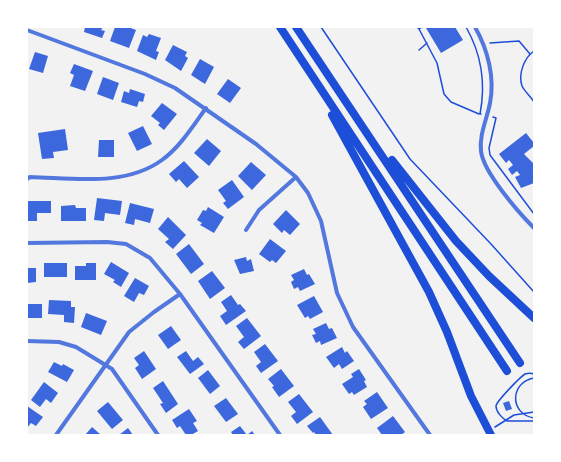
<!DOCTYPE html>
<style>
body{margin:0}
#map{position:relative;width:561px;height:462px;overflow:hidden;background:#f2f2f2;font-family:Poppins,sans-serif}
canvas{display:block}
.frame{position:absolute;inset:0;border:28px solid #fff;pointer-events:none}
</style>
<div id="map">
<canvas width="561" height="462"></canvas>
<div class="frame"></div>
</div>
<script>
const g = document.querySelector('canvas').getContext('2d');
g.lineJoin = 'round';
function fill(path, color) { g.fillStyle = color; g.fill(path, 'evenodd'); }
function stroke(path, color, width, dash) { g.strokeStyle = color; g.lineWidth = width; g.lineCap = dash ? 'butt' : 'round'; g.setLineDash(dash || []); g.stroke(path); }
fill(new Path2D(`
 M85 27H103L101 30 105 31 102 38 84 32Z
 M115 27H128L136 30 129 48 110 41Z
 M455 27 463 40 441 53 426 28Z
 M149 34 161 38 156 51 159 52 156 60 137 51 143 35 147 37Z
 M173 45 187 52 185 56 188 58 181 71 165 60Z
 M35 52 48 56 43 73 29 69Z
 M200 59 214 67 205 84 191 75Z
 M74 64 93 71 85 91 70 86 74 75 70 73Z
 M103 77 119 83 113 100 97 94Z
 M228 79 241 88 230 103 217 94Z
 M130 89 145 94 143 102 139 101 137 107 121 102 124 91 129 93Z
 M162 103 177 114 164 130 158 125 160 123 151 116Z
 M143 126 152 144 137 151 128 133Z
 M65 129 68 150 53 152 54 158 42 159 38 133Z
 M526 133 534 143V146L524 154 534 164V183L521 188 515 177 520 175 517 171 512 175 508 169 513 165 509 160 506 163 499 154Z
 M207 139 221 151 209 166 194 153Z
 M99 140H114V157H98Z
 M184 161 199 177 187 188 179 179 176 182 169 174Z
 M251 162 266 175 252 190 238 176Z
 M232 180 244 197 228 209 223 203 226 201 218 190Z
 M97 198 122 201 120 215 105 213 104 221 94 220Z
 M27 201H51V213H37V221H27Z
 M130 203 154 209 150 223 135 219 134 225 125 223Z
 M75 205 76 208H86V221H61V206Z
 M208 207 224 217 214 233 200 225 202 223 197 220 203 210 206 211Z
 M286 210 300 224 290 235 284 230 282 233 273 224Z
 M168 217 186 235 173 249 165 242 169 239 158 229Z
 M270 239 286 251 276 263 272 260 270 262 259 254Z
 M189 244 204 264 191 274 176 254Z
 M246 257 247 261 251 259 254 271 240 274 234 260Z
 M111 262 129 273 121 287 113 282 115 280 104 274Z
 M44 263H67V277H44Z
 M86 263H96V280H75V266H86Z
 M27 268H36V282L27 283Z
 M304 269 307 275 309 274 315 284 300 291 298 287 294 289 291 282 294 280 291 275Z
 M212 271 225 288 210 299 198 281Z
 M135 278 149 286 144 295 139 293 134 302 124 296Z
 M231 295 238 305 240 304 246 311 226 325 220 316 227 311 221 302Z
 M314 296 323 312 310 319 308 316 305 318 297 305Z
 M49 300 71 301V307H75L74 323 64 322V315L48 314Z
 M27 304H42V318H27Z
 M86 313 107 321 101 335 81 327Z
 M247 318 261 336 244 349 238 342 244 337 236 326Z
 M326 323 329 329 332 328 337 338 321 345 320 341 316 343 312 335 316 334 313 329Z
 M171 326 181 340 168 349 158 335Z
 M265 344 278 361 261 373 256 366 261 362 254 352Z
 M342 347 345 353 347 351 354 361 342 369 339 364 334 368 326 357Z
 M144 351 156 369 142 379 135 368 139 365 134 358Z
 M186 351 193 361 198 357 204 364 190 374 177 357Z
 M54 362 62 366 63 364 74 370 67 382 48 372Z
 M281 369 294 386 279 397 272 387 274 386 268 379Z
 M359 369 366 380 364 381 367 387 354 395 352 392 349 394 342 384 353 377 351 374Z
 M208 370 220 386 210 394 198 378Z
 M163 381 178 404 166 413 160 404 163 403 153 388Z
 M44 382 58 393 51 403 46 399 40 407 31 400Z
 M377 392 388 408 371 419 363 407 367 404 364 401Z
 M299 394 313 412 297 424 291 416 296 412 288 402Z
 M226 398 238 414 226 422 214 406Z
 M509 401 512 409 506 411 503 403Z
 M108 402 123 420 112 429 97 411Z
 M27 406 43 417 36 426 31 423 27 428Z
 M189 409 197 421 193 423 198 431 191 435H186L180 426 177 428 172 420Z
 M393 416 405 432 401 435H382L377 428Z
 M320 417 333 435H316L314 432 313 433 307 426Z
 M240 426 247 435 252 431 255 435H233L231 432Z
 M92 427 101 435H85Z
 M128 428 133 435H119Z`), '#3d67dc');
stroke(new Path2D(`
 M321 27 410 159 491 244 534 292
 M417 27 419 29 422 27
 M466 27C482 55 486 83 480 114H481
 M419 29 437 63 444 94 451 102 479 114
 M490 43 519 41 530 54
 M419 50 427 43
 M534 51C524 58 518 74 522 86 525 92 531 97 534 102
 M493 117 496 118 489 148 490 155 534 214
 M534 374C531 373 528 373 525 374 520 377 496 402 496 406 496 412 502 418 507 421H534
 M534 378C510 382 509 414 534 418
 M495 427 514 415 534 412`), '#1d4ed8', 1.5);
stroke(new Path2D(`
 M475 27C488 50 495 78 490 103 487 119 479 135 481 151 483 172 519 213 534 228
 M27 30 145 74 175 88 256 144 296 177 308 193 321 221 337 293 353 327 430 435
 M27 179 30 177C73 178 125 187 162 160 180 147 193 126 206 108
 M246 230 259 210 296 177
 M27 243 107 242 126 244 150 258 180 294 280 435
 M27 341 59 342 76 347 112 369 158 435
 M56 435 129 332 154 312 180 294`), '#5277de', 4);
stroke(new Path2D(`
 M280 27 507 371
 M296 27 520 363
 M332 115 429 292 447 332 471 396 491 435
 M392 160 456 241 489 276 534 318`), '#1d4ed8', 8);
</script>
